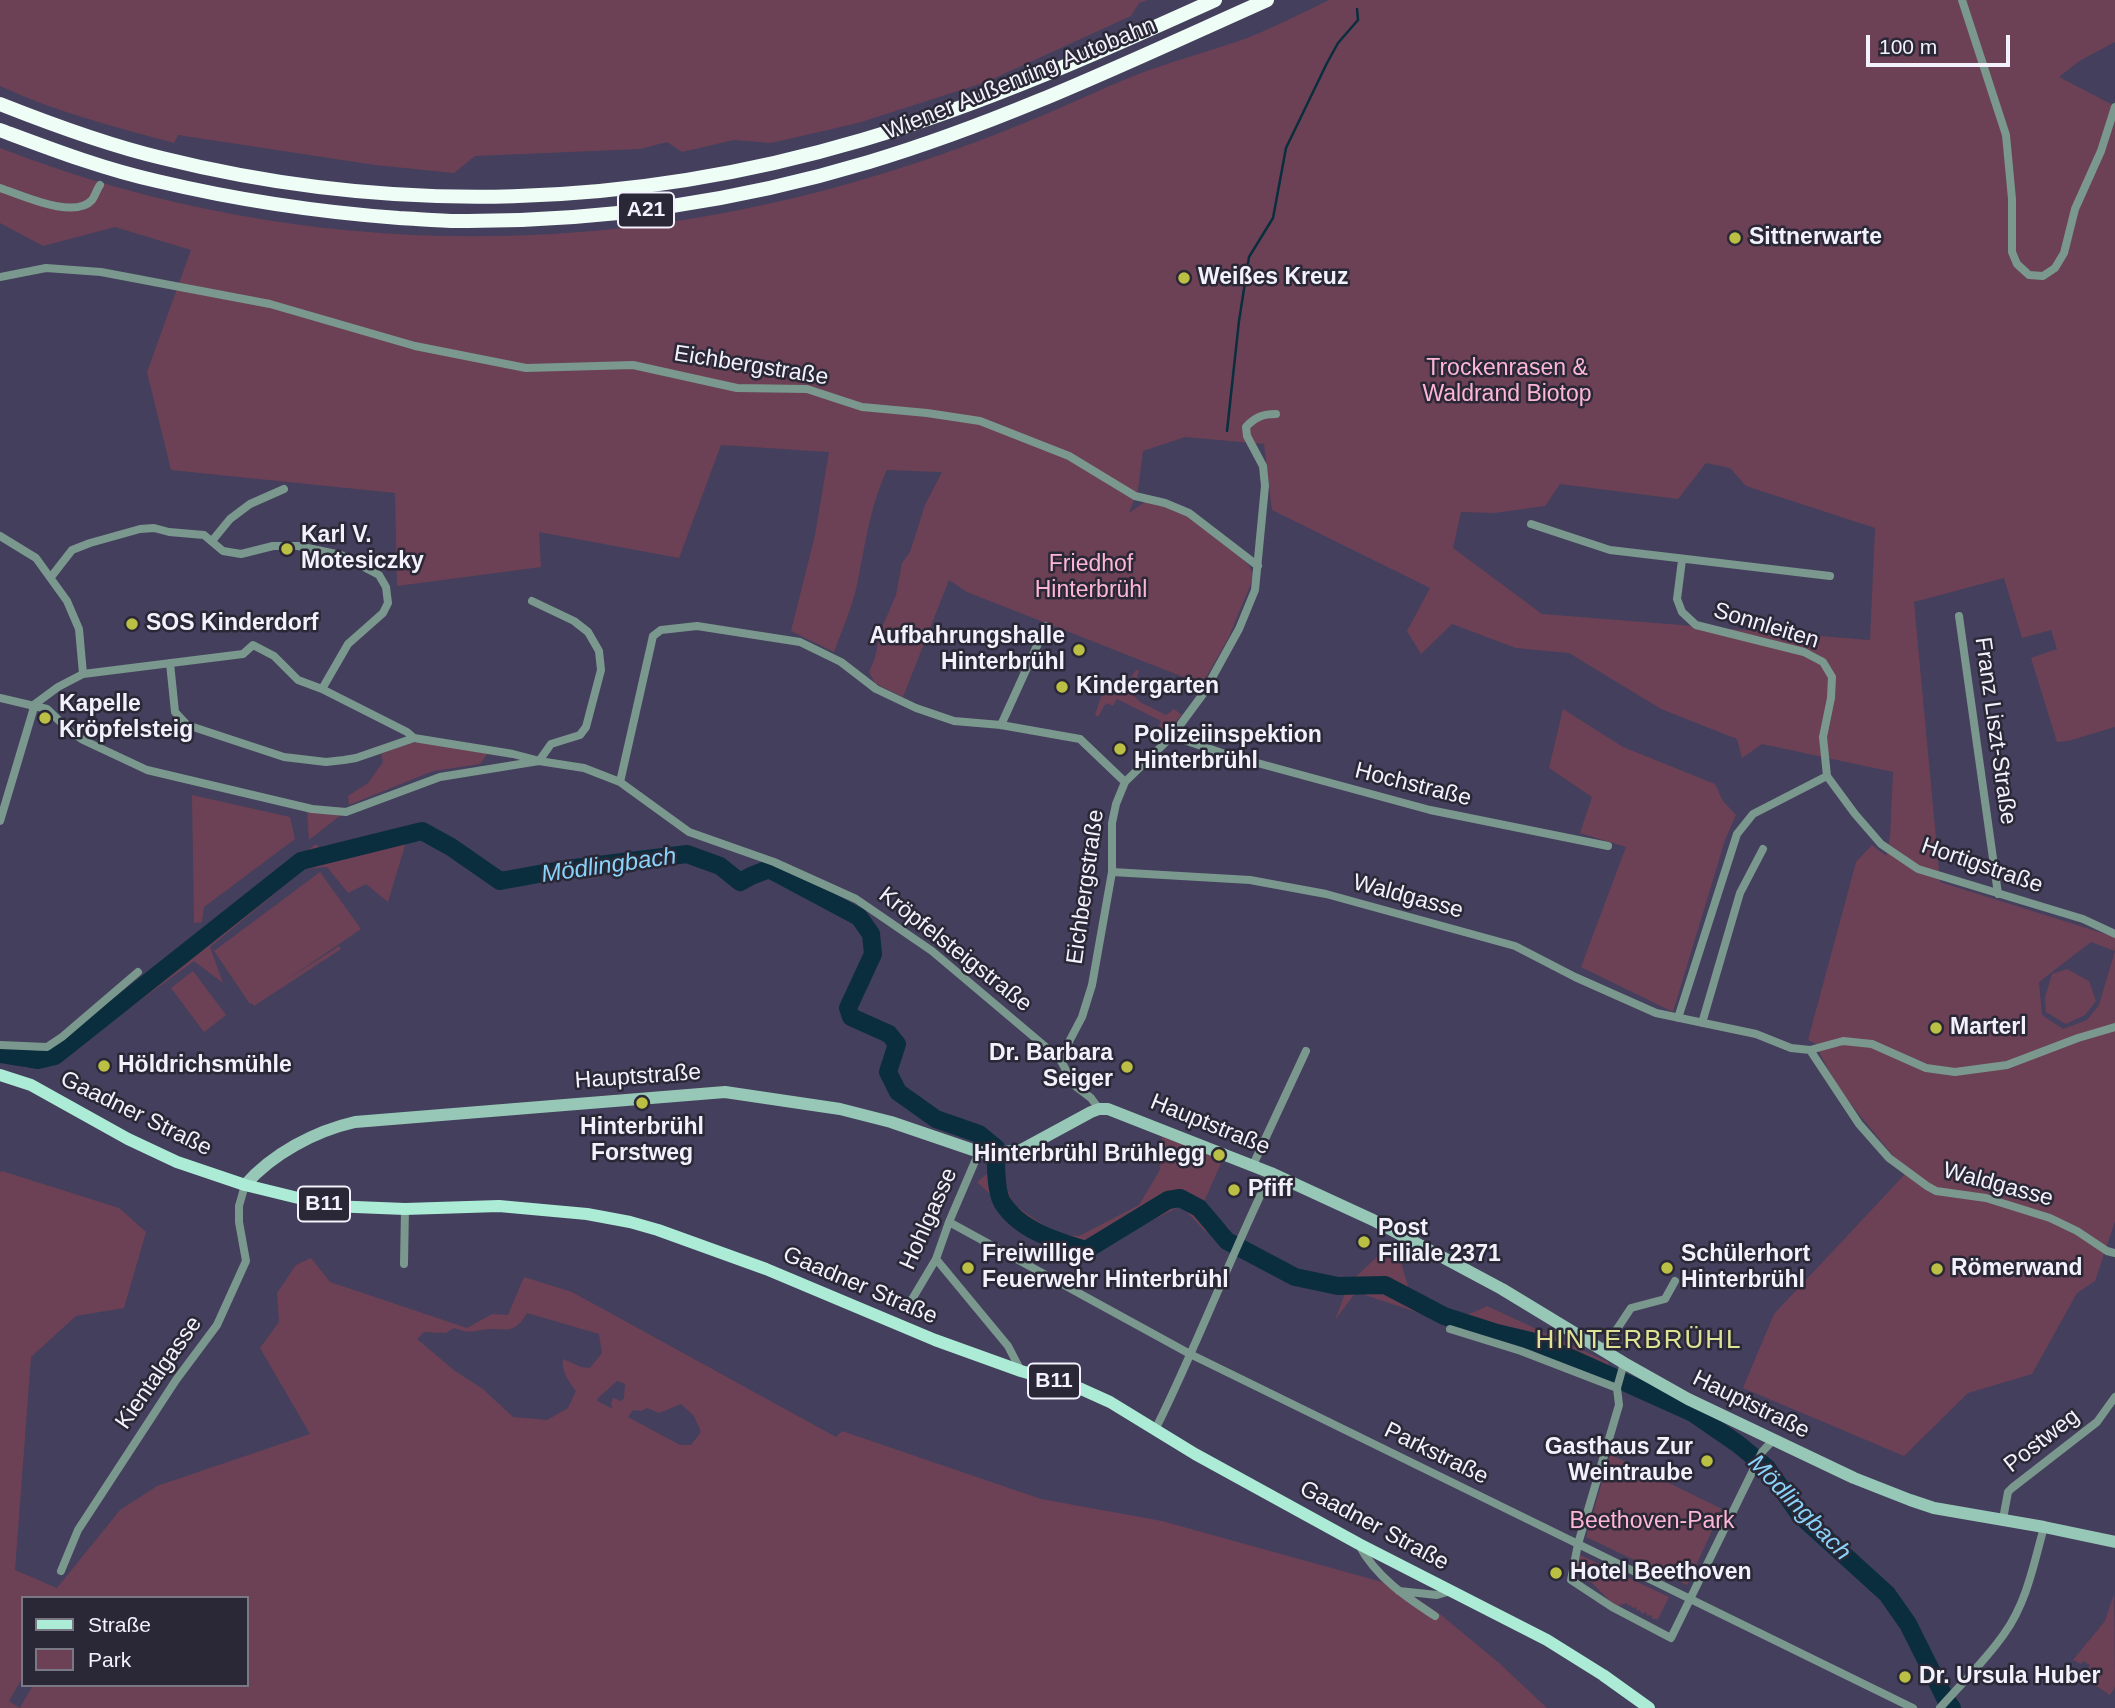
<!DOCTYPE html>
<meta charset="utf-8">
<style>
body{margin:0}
#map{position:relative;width:2115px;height:1708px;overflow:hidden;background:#443f5c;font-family:Helvetica,sans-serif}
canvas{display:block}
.legend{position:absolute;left:21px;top:1596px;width:228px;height:91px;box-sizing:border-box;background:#2a2836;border:2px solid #7a7885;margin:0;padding:9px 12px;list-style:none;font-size:21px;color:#f3f1fc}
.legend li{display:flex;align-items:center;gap:14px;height:35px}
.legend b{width:35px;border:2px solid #7a7885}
.scale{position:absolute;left:1866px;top:35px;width:144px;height:32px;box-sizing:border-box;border:4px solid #f3f1fc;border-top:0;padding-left:9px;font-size:21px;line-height:24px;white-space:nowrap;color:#f3f1fc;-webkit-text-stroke:5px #2a2836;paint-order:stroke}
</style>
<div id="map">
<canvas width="2115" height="1708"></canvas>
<ul class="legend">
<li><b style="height:9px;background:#acebd6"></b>Straße</li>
<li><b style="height:19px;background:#6c4155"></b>Park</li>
</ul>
<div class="scale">100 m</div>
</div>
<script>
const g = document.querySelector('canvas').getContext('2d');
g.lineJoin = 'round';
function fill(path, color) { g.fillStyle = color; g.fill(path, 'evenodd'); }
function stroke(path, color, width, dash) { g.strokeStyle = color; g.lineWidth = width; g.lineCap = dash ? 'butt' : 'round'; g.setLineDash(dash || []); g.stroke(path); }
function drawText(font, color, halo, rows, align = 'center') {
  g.font = font + ' Helvetica,sans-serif'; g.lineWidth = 5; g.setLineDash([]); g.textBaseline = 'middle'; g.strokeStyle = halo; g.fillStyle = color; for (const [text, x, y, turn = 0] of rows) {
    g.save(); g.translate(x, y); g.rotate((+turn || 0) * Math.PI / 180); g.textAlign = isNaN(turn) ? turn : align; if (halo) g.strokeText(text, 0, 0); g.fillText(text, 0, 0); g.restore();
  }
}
fill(new Path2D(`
 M0 0H1148L1139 3 1131 16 986 82 858 123 771 143 734 140 682 152 667 142 640 149 475 156 454 173 375 165 178 135 174 143C115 127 56 112 0 86Z
 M1329 0H2115V42L2081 60 2059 77 2115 106V727L2068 741 2057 742 2031 658 2057 649 2051 630 2022 638 2004 578 1914 602 1940 882 2115 937V1221L2095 1281 2077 1293 2032 1374 1968 1393 1904 1456 1743 1388 1774 1314 1907 1172C1877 1135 1832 1088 1816 1044L1808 1040 1856 862 1872 845 1886 856 1890 837 1893 772 1762 744 1742 758 1737 739 1661 709 1569 653 1516 648 1452 624 1421 654 1407 631 1430 588 1272 510 1264 444 1185 437 1143 451 1138 490 1129 513 1149 499 1189 513 1249 565 1252 572V581L1228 639 1205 679 1199 685 1191 683V680L967 592 949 580 903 697 875 683 869 672 875 658 881 630 896 595 902 563 910 552 925 505 942 472 887 470C870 506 865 546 857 585 852 608 842 630 834 652L791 631 815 535 829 452 721 445 679 558 539 532 541 567 397 586 395 493 171 470 147 372 191 250 115 227 43 246 0 223V148C270 253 565 263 844 185 908 167 972 145 1034 119 1068 105 1101 89 1136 75 1172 61 1211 51 1247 38 1275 27 1302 13 1329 0ZM1706 463 1730 468 1746 486 1875 528 1870 640 1542 614 1453 548 1461 512 1494 513 1545 506 1560 484 1678 499ZM2091 942 2115 951 2099 1005 2087 1020 2063 1029 2042 1015 2039 982Z
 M1136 670H1139L1132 694 1140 702 1166 715 1174 709 1182 715 1167 730H1157L1161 721 1117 699 1113 706 1106 703 1098 717 1095 715 1102 694 1123 689Z
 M1563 709 1623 747 1715 784 1723 801 1736 815 1725 840 1673 1012 1581 967 1626 847 1580 833 1592 797 1549 768Z
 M410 743H432L488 753 480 764 433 771 349 805 348 796 368 783 383 762 381 754Z
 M192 795 290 817 295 839 204 907 202 922 194 923Z
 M307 811 341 815 309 840Z
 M406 842 388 902 366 884 348 893 327 867 305 869 210 947 223 983 194 961 83 1042 58 1063 26 1068 2 1060 0 1050 25 1054 56 1050 65 1038 316 844 329 860Z
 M320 872 361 929 282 983 339 946 341 949 254 1006 252 1003 250 1004 214 951Z
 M2067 969 2089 981 2096 1001 2085 1015 2066 1024 2046 1012 2045 997 2052 974Z
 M193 971 226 1015 204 1032 171 988Z
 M1162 1137 1223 1159 1202 1206 1230 1229 1216 1236 1205 1231 1181 1206 1086 1253 1047 1235 1009 1212 977 1182 999 1164 1013 1204 1056 1234 1079 1236 1139 1205 1160 1170Z
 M2 1171 119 1208 146 1232 124 1308 76 1316 31 1357 15 1570 57 1588 120 1510 157 1486 310 1434 260 1348 279 1322 277 1293 296 1265 311 1258 330 1282 467 1328 492 1314 508 1315 524 1277 572 1292 836 1437 842 1431 1041 1499 1162 1521 1400 1587 1441 1615 1499 1663 1547 1708H20L33 1685H247V1598H23V1677L9 1701 20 1708H0V1172ZM527 1313 599 1334 602 1353 590 1368 581 1367 563 1359C561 1371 569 1382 576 1391L568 1408 547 1420 513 1417 483 1389 455 1371 417 1339 424 1332 446 1333 454 1328C470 1333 466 1332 482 1330 503 1326 513 1338 527 1313ZM617 1381 625 1384 624 1398 621 1401 613 1398 611 1404 613 1409 597 1401V1399ZM681 1404 694 1416 701 1432 691 1445H680L628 1417 633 1410 641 1411 647 1408 659 1413Z
 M1379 1255 1401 1262 1411 1297C1445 1314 1450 1325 1487 1306L1608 1362 1612 1377 1356 1292 1335 1320 1349 1283Z
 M1610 1454 1722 1509 1687 1585 1586 1537Z
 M1580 1555 1669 1597 1658 1619H1653L1651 1615 1647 1616 1646 1612 1642 1614 1640 1610 1637 1611 1636 1607 1632 1608 1631 1605 1628 1606 1627 1603 1617 1606 1611 1602 1576 1567Z
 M2114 1594 2115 1687 2110 1695 2083 1677 2090 1665 2083 1661 2081 1664 2073 1660 2105 1621Z`), '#6c4155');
stroke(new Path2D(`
 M1227 431 1239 321 1249 257 1273 218 1286 148 1327 63 1338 43 1358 20 1357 9`), '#0a2e3e', 2.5);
stroke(new Path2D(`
 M0 1054 38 1060 55 1056 301 861 422 831 451 847 500 881 566 869 687 854 720 866 740 882 751 876 769 869 859 917 871 934 873 954 848 1008 851 1017 889 1034 897 1044 888 1072 898 1092 936 1119 979 1134 996 1148C996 1162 995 1189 1002 1202 1019 1230 1056 1241 1086 1250L1168 1200 1180 1198 1199 1208 1227 1241 1295 1277 1338 1286 1385 1285 1444 1316 1497 1333 1535 1342 1693 1413 1738 1444 1767 1468 1800 1515 1887 1594 1908 1624 1946 1700 1952 1708`), '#0a2e3e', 18);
stroke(new Path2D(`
 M1962 0 2006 135 2012 199V252L2017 264 2029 275 2043 276 2055 268 2064 253 2075 209 2101 151 2115 107
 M0 188C22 195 74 220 92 200 95 196 97 189 100 185
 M0 277 46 268 101 272 270 304 415 346 526 368 633 365 737 388 807 389 862 407 927 413 980 421 1069 456 1135 496 1165 503 1189 513 1258 566
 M1531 524 1610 550 1830 576
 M0 536 36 558 67 601 79 629 83 674
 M212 541 230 519 250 504 284 489
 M1682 560 1677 599 1682 612 1696 625 1804 652 1823 662 1832 677 1831 698 1823 737 1827 776 1855 814 1881 844 1918 869 2083 919 2115 934
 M51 577 72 550 90 543 140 529 154 528 169 532 204 535 223 551 241 554 273 546H298L341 555 379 575 386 587 388 603 383 613 348 644 322 689
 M532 601 574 621 588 632 599 651 601 670 586 727 580 735 551 744 539 761
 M1959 616 1998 894
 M170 663 175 712 187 725 284 757 326 762 344 760 356 758 414 738
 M0 698 47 709 70 731 83 740 147 770 312 809 346 812 440 777 539 761 584 768 620 782 689 832 774 862 856 899 932 951 1060 1059 1074 1085 1091 1098 1099 1109
 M35 704 58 687 83 674 243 654 253 645 274 656 298 680 322 689 407 732 414 738 513 754 536 760
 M1001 725 1046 626
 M1172 736 1228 755 1430 810 1608 846
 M620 782 653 636 661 630 697 626 800 642 841 662 876 689 916 708 954 721 1001 725 1080 739 1125 782
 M0 821 35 704
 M1112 872 1250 880 1326 894 1515 946 1575 977 1656 1013 1756 1034 1791 1048 1810 1050 1859 1124 1889 1158 1927 1186 1936 1191 1986 1198 2050 1218 2077 1231 2107 1251 2115 1253
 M1678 1018 1737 834 1753 814 1827 776
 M1702 1023 1740 893 1763 849
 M0 1045 47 1047 62 1037 138 972
 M1810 1050 1843 1041 1872 1044 1926 1068 1955 1072 2007 1065 2078 1038 2115 1027
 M1060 1059 1082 1017 1092 985 1112 872V823L1116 804 1125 782 1172 736 1203 694 1239 629 1255 590 1265 486 1263 466 1247 436 1246 427C1255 417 1263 414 1276 414
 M1253 1165 1306 1051
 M949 1222 1190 1354 1913 1708
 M936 1259 1008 1346 1021 1371
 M404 1264 405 1209
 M911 1301 936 1259 949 1222 979 1152
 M1450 1329 1521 1351 1617 1388
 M1603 1350 1631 1308 1665 1299 1675 1281
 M1624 1363 1617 1388 1619 1405 1578 1544 1571 1580 1612 1607 1671 1638 1762 1452 1774 1439
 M1155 1430C1197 1346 1230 1257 1271 1173
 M2003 1519 2008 1492 2012 1488 2097 1422 2115 1397
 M1359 1545C1376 1577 1406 1597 1435 1616
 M61 1571 78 1530 176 1380 217 1325 246 1261 239 1222V1206L245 1185
 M1399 1591 1437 1595 1451 1591
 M1940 1708C1961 1684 1986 1660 2004 1634 2027 1602 2034 1563 2044 1527`), '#7a988d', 8);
stroke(new Path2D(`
 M245 1185C272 1154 315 1131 355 1122L725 1092 840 1109 891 1122 979 1152 995 1153 1021 1150 1091 1112 1099 1109H1108L1271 1173 1373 1220 1502 1289 1624 1363 1688 1399 1854 1478 1910 1500 1934 1508 2044 1527 2115 1542`), '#97c7b6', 12);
stroke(new Path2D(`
 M0 1075 31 1085 128 1139 177 1162 245 1185 331 1206 405 1209 499 1206 587 1214 630 1222 658 1230 766 1269 935 1340 1021 1371 1079 1388 1110 1402 1195 1454 1359 1544 1547 1640 1603 1675 1649 1708`), '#acebd6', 12);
stroke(new Path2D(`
 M0 104C53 125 107 145 162 158 395 216 632 208 862 140 984 104 1100 52 1215 0
 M0 130C51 149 103 169 157 181 237 200 317 212 399 218 419 219 439 221 458 221 598 222 736 202 869 162 1006 121 1137 58 1267 0`), '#effdf7', 14);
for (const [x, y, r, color] of [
 [1735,238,7,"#bbc045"],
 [1184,278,7,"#bbc045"],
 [287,549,7,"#bbc045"],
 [132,624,7,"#bbc045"],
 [1079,650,7,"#bbc045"],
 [1062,687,7,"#bbc045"],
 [45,718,7,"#bbc045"],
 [1120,749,7,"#bbc045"],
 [1936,1028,7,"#bbc045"],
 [104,1066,7,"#bbc045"],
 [1127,1067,7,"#bbc045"],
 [642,1103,7,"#bbc045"],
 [1219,1155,7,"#bbc045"],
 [1234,1190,7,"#bbc045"],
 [1364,1242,7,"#bbc045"],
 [968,1268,7,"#bbc045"],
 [1667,1268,7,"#bbc045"],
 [1937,1269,7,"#bbc045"],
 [1707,1461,7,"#bbc045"],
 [1556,1573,7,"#bbc045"],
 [1905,1677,7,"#bbc045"]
]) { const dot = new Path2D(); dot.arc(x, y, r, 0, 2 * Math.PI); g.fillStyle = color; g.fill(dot); stroke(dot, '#2a2836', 2.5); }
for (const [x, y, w] of [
 [646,210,56],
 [324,1204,52],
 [1054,1381,52]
]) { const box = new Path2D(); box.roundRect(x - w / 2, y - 17.5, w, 35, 5); g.fillStyle = '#2a2836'; g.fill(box); stroke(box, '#f3f1fc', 2); }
drawText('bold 21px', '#f3f1fc', null, [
 ["A21",646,210],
 ["B11",324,1204],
 ["B11",1054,1381]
]);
drawText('23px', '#f3f1fc', '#2a2836', [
 ["Wiener Außenring Autobahn",1020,79,-22],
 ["Eichbergstraße",751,366,9],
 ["Sonnleiten",1766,626,17],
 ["Franz Liszt-Straße",1995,731,82],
 ["Hochstraße",1413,785,14],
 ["Hortigstraße",1982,866,19],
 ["Eichbergstraße",1086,887,-82],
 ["Waldgasse",1408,897,15],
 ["Kröpfelsteigstraße",955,950,38],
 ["Hauptstraße",638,1077,-4],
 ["Gaadner Straße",136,1114,26],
 ["Hauptstraße",1210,1125,22],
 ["Waldgasse",1998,1185,15],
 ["Hohlgasse",929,1219,-66],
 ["Gaadner Straße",860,1286,23],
 ["Kientalgasse",159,1373,-55],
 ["Hauptstraße",1751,1405,26],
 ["Postweg",2042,1441,-38],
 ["Parkstraße",1436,1454,26],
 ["Gaadner Straße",1374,1526,28]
]);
drawText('bold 23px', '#f3f1fc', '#2a2836', [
 ["Sittnerwarte",1749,238],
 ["Weißes Kreuz",1198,278],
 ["Karl V.",301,536],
 ["Motesiczky",301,562],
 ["SOS Kinderdorf",146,624],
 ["Aufbahrungshalle",1065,637,"right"],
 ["Hinterbrühl",1065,663,"right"],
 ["Kindergarten",1076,687],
 ["Kapelle",59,705],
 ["Kröpfelsteig",59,731],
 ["Polizeiinspektion",1134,736],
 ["Hinterbrühl",1134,762],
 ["Marterl",1950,1028],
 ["Dr. Barbara",1113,1054,"right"],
 ["Seiger",1113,1080,"right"],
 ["Höldrichsmühle",118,1066],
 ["Hinterbrühl",642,1128,"center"],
 ["Forstweg",642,1154,"center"],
 ["Hinterbrühl Brühlegg",1205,1155,"right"],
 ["Pfiff",1248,1190],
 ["Post",1378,1229],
 ["Filiale 2371",1378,1255],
 ["Freiwillige",982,1255],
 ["Feuerwehr Hinterbrühl",982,1281],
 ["Schülerhort",1681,1255],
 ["Hinterbrühl",1681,1281],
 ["Römerwand",1951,1269],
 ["Gasthaus Zur",1693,1448,"right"],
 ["Weintraube",1693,1474,"right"],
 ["Hotel Beethoven",1570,1573],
 ["Dr. Ursula Huber",1919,1677]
], 'left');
drawText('23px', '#fdb6d5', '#2a2836', [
 ["Trockenrasen &",1507,369],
 ["Waldrand Biotop",1507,395],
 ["Friedhof",1091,565],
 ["Hinterbrühl",1091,591],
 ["Beethoven-Park",1652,1522]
]);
drawText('italic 24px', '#89d2f8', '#2a2836', [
 ["Mödlingbach",609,866,-8],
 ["Mödlingbach",1799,1508,46]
]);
g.letterSpacing = '2px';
drawText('26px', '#dee395', '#2a2836', [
 ["HINTERBRÜHL",1639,1341]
]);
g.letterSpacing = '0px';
</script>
